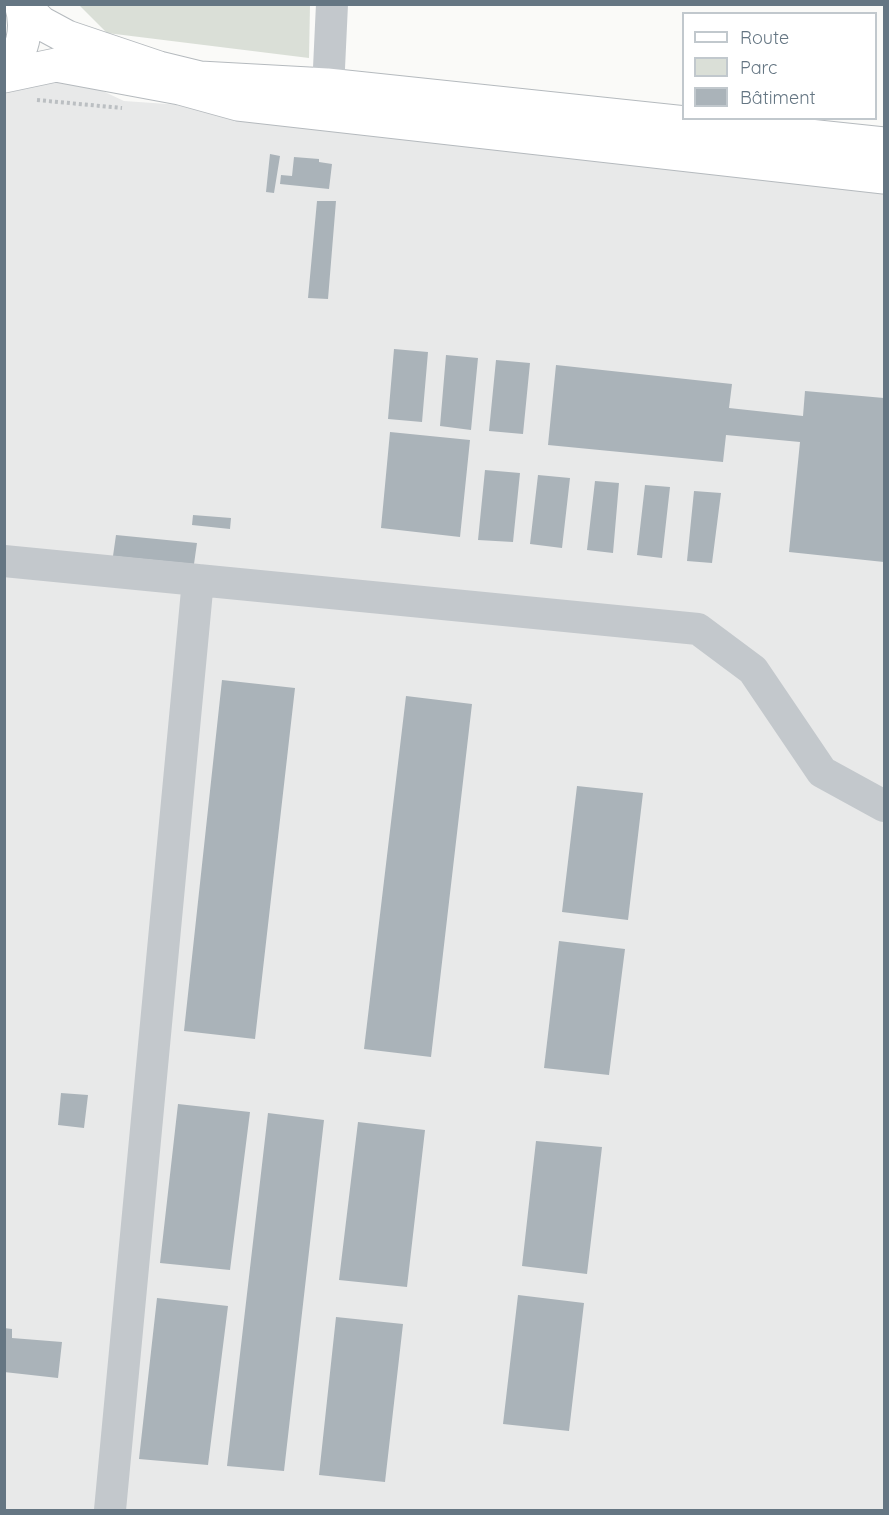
<!DOCTYPE html>
<meta charset="utf-8">
<style>
body{margin:0}
#map{position:relative;width:889px;height:1515px;overflow:hidden;background:#fafaf8;font-family:Quicksand,sans-serif}
canvas{display:block}
.frame{position:absolute;inset:0;border:6px solid #657683;pointer-events:none}
.legend{position:absolute;left:682px;top:12px;width:195px;height:108px;box-sizing:border-box;background:#fff;border:2px solid #c1c8cd;margin:0;padding:8px 10px;list-style:none;font-size:18px;color:#657683}
.legend li{display:flex;align-items:center;gap:12px;height:30px}
.legend b{width:30px;border:2px solid #c1c8cd}
</style>
<div id="map">
<canvas width="889" height="1515"></canvas>
<div class="frame"></div>
<ul class="legend">
<li><b style="height:8px;background:#fff"></b>Route</li>
<li><b style="height:16px;background:#dadfd7"></b>Parc</li>
<li><b style="height:16px;background:#aab3b9"></b>Bâtiment</li>
</ul>
</div>
<script>
const g = document.querySelector('canvas').getContext('2d');
g.lineJoin = 'round';
function fill(path, color) { g.fillStyle = color; g.fill(path, 'evenodd'); }
function stroke(path, color, width, dash) { g.strokeStyle = color; g.lineWidth = width; g.lineCap = dash ? 'butt' : 'round'; g.setLineDash(dash || []); g.stroke(path); }
fill(new Path2D(`
 M5 56 47 65 124 101 327 115 884 178V1510H5Z`), '#e8e9e9');
fill(new Path2D(`
 M79 5H310L309 58 107 33Z`), '#dadfd7');
fill(new Path2D(`
 M270 154 280 156 274 193 266 192Z
 M294 157 319 159V162L332 164 329 189 280 184 281 175 292 176Z
 M317 201H336L328 299 308 298Z
 M394 349 428 352 422 422 388 419Z
 M446 355 478 358 471 430 440 426Z
 M496 360 530 363 523 434 489 431Z
 M556 365 732 384 729 408 803 416 805 391 884 398V562L789 552 800 442 726 435 723 462 548 445Z
 M390 432 470 440 460 537 381 528Z
 M485 470 520 473 513 542 478 540Z
 M538 475 570 478 562 548 530 544Z
 M595 481 619 483 613 553 587 550Z
 M645 485 670 487 662 558 637 555Z
 M694 491 721 493 712 563 687 561Z
 M193 515 231 518 230 529 192 525Z
 M116 535 197 543 194 564 113 556Z
 M222 680 295 688 255 1039 184 1031Z
 M406 696 472 704 431 1057 364 1049Z
 M577 786 643 793 628 920 562 912Z
 M559 941 625 949 609 1075 544 1068Z
 M61 1093 88 1095 84 1128 58 1125Z
 M178 1104 250 1112 230 1270 160 1263Z
 M268 1113 324 1120 284 1471 227 1466Z
 M358 1122 425 1130 407 1287 339 1280Z
 M536 1141 602 1147 587 1274 522 1266Z
 M518 1295 584 1303 569 1431 503 1424Z
 M157 1298 228 1306 208 1465 139 1459Z
 M336 1317 403 1324 385 1482 319 1475Z
 M4 1328 12 1329V1338L62 1342 58 1378 4 1372Z`), '#aab3b9');
const major = new Path2D(`
 M22 4 41 23 67 37 159 68 200 78 327 85 884 144
 M4 72C23 55 29 28 21 4
 M4 76 56 65 180 88 238 104 884 177`);
stroke(major, '#b5babe', 35);
stroke(new Path2D(`
 M37 100 122 108`), '#bbbfc2', 4, [3, 3]);
stroke(new Path2D(`
 M327 111 332 4
 M4 561 698 629 753 670 822 772 884 806
 M110 1510 198 580`), '#c3c8cc', 32);
stroke(major, '#fff', 33);
</script>
